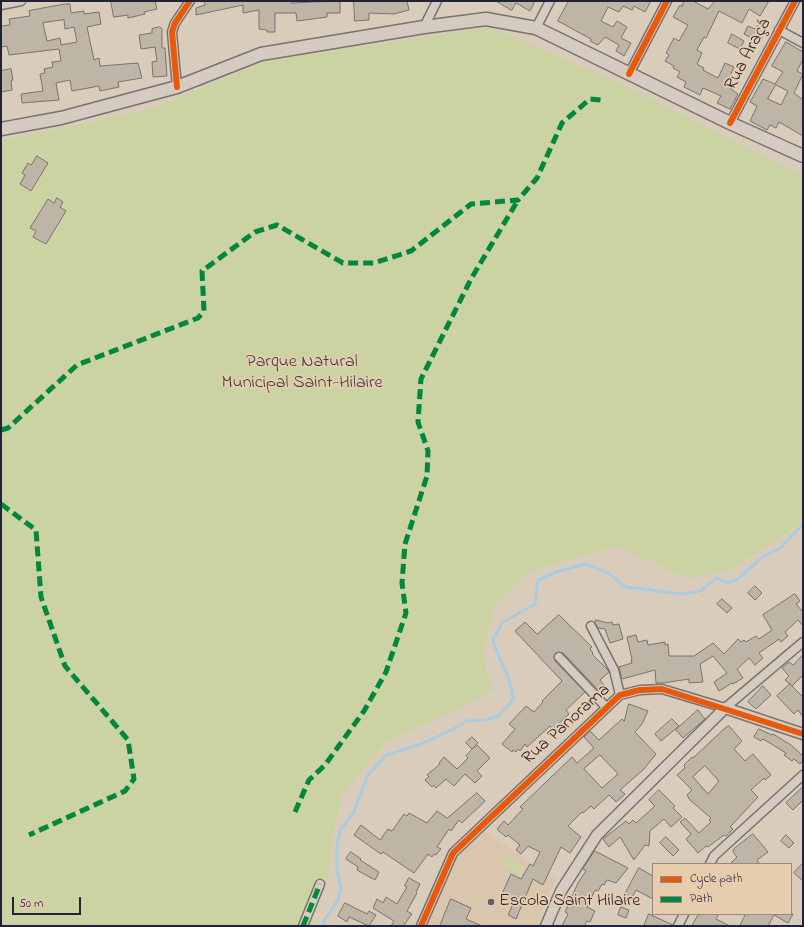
<!DOCTYPE html>
<meta charset="utf-8">
<style>
body{margin:0}
#map{position:relative;width:804px;height:927px;overflow:hidden;background:#daccbb;font-family:"Indie Flower",sans-serif}
canvas{display:block}
.frame{position:absolute;inset:0;border:2px solid #22223b;pointer-events:none}
.legend{position:absolute;left:652px;top:863px;width:140px;height:52px;box-sizing:border-box;background:#e7cdae;border:1px solid #988980;margin:0;padding:5px 7px;list-style:none;font-size:12px;color:#22223b}
.legend li{display:flex;align-items:center;gap:8px;height:20px}
.legend b{width:20px;border:1px solid #988980}
.scale{position:absolute;left:12px;top:897px;width:69px;height:18px;box-sizing:border-box;border:2px solid #22223b;border-top:0;padding-left:5px;font-size:12px;line-height:14px;white-space:nowrap;color:#22223b;-webkit-text-stroke:3px #e7cdae;paint-order:stroke}
</style>
<div id="map">
<canvas width="804" height="927"></canvas>
<div class="frame"></div>
<ul class="legend">
<li><b style="height:5px;background:#e8590c"></b>Cycle path</li>
<li><b style="height:5px;background:#00873e"></b>Path</li>
</ul>
<div class="scale">50 m</div>
</div>
<script>
const g = document.querySelector('canvas').getContext('2d');
g.lineJoin = 'round';
function fill(path, color) { g.fillStyle = color; g.fill(path, 'evenodd'); }
function stroke(path, color, width, dash) { g.strokeStyle = color; g.lineWidth = width; g.lineCap = dash ? 'butt' : 'round'; g.setLineDash(dash || []); g.stroke(path); }
function drawText(font, color, halo, rows, align = 'center') {
  g.font = font + ' "Indie Flower",sans-serif'; g.lineWidth = 3.5; g.setLineDash([]); g.textBaseline = 'middle'; g.strokeStyle = halo; g.fillStyle = color; for (const [text, x, y, turn = 0] of rows) {
    g.save(); g.translate(x, y); g.rotate((+turn || 0) * Math.PI / 180); g.textAlign = isNaN(turn) ? turn : align; if (halo) g.strokeText(text, 0, 0); g.fillText(text, 0, 0); g.restore();
  }
}
fill(new Path2D(`
 M484 831 556 879 536 926H425L456 855Z`), '#dac6ad');
fill(new Path2D(`
 M491 27 628 87 803 176V523L732 569 689 579 617 546 527 572 496 605 482 654 493 691 385 743 342 794 333 836 328 876 312 926H1V140L151 109 267 60Z
 M506 856 524 867 519 874 501 863Z`), '#ccd3a3');
stroke(new Path2D(`
 M118 926H120
 M323 926 324 921 338 900 341 888 337 868V847L340 830 353 814 368 775 387 755 421 744 452 730 466 721 487 720 500 715 513 699C512 676 498 661 493 639L503 622 535 604 538 580 559 571 586 564 608 573 626 587 682 594 700 591 717 578 728 583 739 578 764 556 779 549 803 524`), '#a8cde2', 3);
const building = new Path2D(`
 M111 1H155L157 9 144 12 145 14 128 18V15L114 17Z
 M204 1H291V3L340 1V13H327V17L297 21 296 13H275V32H267V30L259 29V10L243 13V5L196 15V8L205 5Z
 M354 1H407L409 10 394 14 369 13V20L355 21Z
 M496 1H535L530 11 516 3 512 10Z
 M569 1H651L645 12 634 6 632 10 623 6 619 12 608 7 601 21 613 27 617 21 627 27 621 38 631 43 624 56 616 51 619 45 605 37 598 45 590 41 591 39 558 21Z
 M684 1H693L708 9 715 1H769L760 16 749 9 742 23 719 11 706 38 704 37 697 50 702 53 697 64 704 68 703 70 718 78 725 63 734 67 726 85 738 94 730 109 717 103 721 96 703 88 700 95 684 87 686 82 677 77 680 72 673 68 674 66 665 61 669 55 666 53 674 38 679 41 688 25 673 17 680 5 682 6Z
 M65 4H70L71 13 84 11V14L99 12 101 24 87 27 94 60 99 58 100 66 138 63 142 78 118 82 119 87 100 91 99 86 72 91 70 80 56 83 59 100 22 103 21 94 43 91 40 74 45 73 44 69 53 67 52 62 61 61 59 49 9 55 7 46 1 47V26L10 25 9 19 30 16 29 11ZM64 20 65 29 74 27 77 42 61 45 60 38 47 41 43 23Z
 M760 23 765 29 760 43 744 34 748 26 755 29Z
 M160 27 162 29V48H165L167 76 153 77 152 62 157 61 155 47 141 49 139 35 152 33V29Z
 M732 34 744 41 740 49 728 43Z
 M786 42 803 52V59L797 71 803 74 794 93 803 100V136L779 122 776 128 770 125 767 130 750 121 757 106 750 102 763 79 775 84 783 72 772 66ZM776 85 788 91 781 105 768 99Z
 M11 69 13 80 11 81 12 90 1 92V71Z
 M37 156 48 163 31 191 20 184 25 175 22 173 28 163 31 165Z
 M57 198 63 202 60 207 66 211 46 244 33 237 36 231 30 228 48 199 54 203Z
 M755 586 762 593 755 600 748 593Z
 M795 594 800 601 796 604 803 612V626L798 620 785 632 788 636 781 642 779 639 759 653 763 658 755 665 749 658 737 669 743 678 733 684 732 683 719 691 714 682 727 673 713 656 700 664 703 682 689 683V679L663 683H656L655 670 622 679 619 667 632 663 631 660 632 659 627 637 636 635 638 642 647 640 648 645 665 642V645L668 644 669 656H694L713 643 724 654 738 639 741 642 744 640 746 642 756 636 759 639 772 630 763 615Z
 M722 599 732 608 727 613 717 604Z
 M559 615 592 647 590 649 593 653 592 654 608 670 609 672 600 680 607 689 602 694 563 653H556L554 656 555 661 585 692 566 710 569 714 553 729 550 726 527 747 525 744 520 751 518 749 516 752 513 750 512 752 502 744 515 729 509 724 526 706 534 712 543 702 542 701 562 681 515 631 525 622 537 634Z
 M596 620 608 623 612 622 613 625 619 624 623 639 610 643 605 629 598 628 595 623Z
 M803 655V675L792 686 785 680 789 676 782 668 789 662 793 665Z
 M790 684 803 697V717L798 710 794 714 777 696Z
 M763 686 771 695 756 709 748 702Z
 M629 704 648 711 642 724 635 732 656 754 644 769 620 790 625 794 616 802 609 795 594 809 591 806 583 813 582 812 568 826 581 837 570 853 561 847 543 885 533 879 516 919 508 915 514 902 501 896 511 874 521 879 530 864 533 866 540 852 528 846 521 854 516 850 520 845 508 835 506 837 497 829 504 821 508 825 523 809 520 807 572 757 577 763 594 748 584 737 590 731 599 740 622 719 624 721ZM600 755 618 774 602 788 584 769Z
 M698 710 705 719 683 738 676 730Z
 M672 719 679 726 661 741 655 734Z
 M729 726 742 741 734 749 745 761 753 754 771 775 765 780 764 778 751 790 758 797 730 827 733 829 726 836 724 835 708 847 706 846 698 853 686 839 691 834 680 822 685 818 699 833 711 822 709 820 711 818 690 800 687 795 692 790 677 775 685 768 684 765 692 757 693 758 724 729ZM705 766 719 781 708 794 693 777Z
 M759 729 772 735 773 734 791 745 803 756V760L800 764 794 759 792 761 784 755 786 753 778 748 763 739 761 741 754 737Z
 M472 737 478 743 472 749 466 743Z
 M477 745 490 758 477 771 482 776 475 783 465 774 454 786 446 779 436 788 434 785 432 787 425 780 429 777 427 775 440 764 439 763 444 757 457 769 468 758 466 756Z
 M803 787V800L793 810 786 803Z
 M659 790 675 806 673 808 682 817 671 827 664 819 650 831 649 846 645 845 634 860 620 837 609 847 603 839 626 821 629 824 633 820 636 823 654 807V805L649 800Z
 M477 793 485 801 462 823 459 820 451 831 449 829 437 847 441 849 436 855 434 854 432 857 428 854 414 873 383 852 381 854 378 852 354 835 361 825 380 840 388 829 392 831 404 814 407 816 409 813 427 823 437 811 447 818Z
 M753 834 768 852 757 860 760 864H730L737 857 733 852 734 849Z
 M786 835 794 843 789 848 781 841Z
 M666 837 679 850 673 856 660 843Z
 M595 851 628 868 616 883 607 880 604 885 602 884 598 891 595 890 587 907 595 911 590 922 587 921 584 926H562L568 914 565 912 578 883 586 871 583 869Z
 M351 852 361 859 360 860 379 872 375 880 357 870 358 867 346 859Z
 M803 863V881L794 873Z
 M639 868 653 876V899L636 890 628 905 621 902Z
 M409 878 420 884 416 892 417 893 407 911 412 914 403 926H391L394 921 373 908 377 899 383 903 386 897 397 904 407 887 405 886Z
 M451 899 471 908 466 919 482 926H440Z
 M345 903 367 914 369 911 376 915 369 926 349 917 347 922 338 916Z
 M621 907 629 910 626 918 618 915Z
 M649 914 673 925V926H644Z
 M699 914H719L716 919 730 926H692Z
 M746 914H793L788 923 774 915 768 926H740Z`);
fill(building, '#bfb5a7');
stroke(building, '#797370', 1);
const minor = new Path2D(`
 M1 5 21 1
 M424 27 437 1
 M536 28 550 1
 M779 30 803 43
 M629 74 667 1
 M177 87 172 32 175 23 190 1
 M730 123 795 1
 M591 626 614 670 620 695
 M559 657 606 707
 M710 864 714 856 803 775
 M303 926 320 884
 M421 926 453 853 620 695 640 690 662 689 725 708 803 642
 M678 926 684 914`);
const tertiary = new Path2D(`
 M546 926 561 891 597 835 725 708 803 734`);
const secondary = new Path2D(`
 M1 129 61 118 177 87 261 54 424 27 486 19 536 28 730 123 803 156`);
stroke(minor, '#797370', 11);
stroke(tertiary, '#797370', 13);
stroke(secondary, '#797370', 15);
stroke(minor, '#d5cbc0', 8);
stroke(tertiary, '#d5cbc0', 10);
stroke(secondary, '#d5cbc0', 12);
stroke(new Path2D(`
 M1 430 8 428 77 365 198 318 204 311 202 271 255 232 277 225 343 263H374L411 251 471 204 518 200 537 178 562 123 590 99 601 100
 M1 504 36 530 41 597 65 666 128 740 134 779 125 791 29 835
 M295 812 309 780 325 765 364 711 386 672 406 613 402 583 405 544 427 476 428 451 418 422 421 379 471 279 518 200
 M303 926 320 884`), '#00873e', 5, [10, 5]);
stroke(new Path2D(`
 M629 74 667 1
 M177 87 172 32 175 23 190 1
 M730 123 795 1
 M421 926 453 853 620 695 640 690 662 689 803 734`), '#e8590c', 6);
for (const [x, y, r, color] of [
 [491,902,4,"#625e68"]
]) { const dot = new Path2D(); dot.arc(x, y, r, 0, 2 * Math.PI); g.fillStyle = color; g.fill(dot); stroke(dot, '#e7cdae', 1.5); }
drawText('18px', '#22223b', '#e7cdae', [
 ["Rua Araçá",749,55,-62],
 ["Rua Panorama",567,725,-42]
]);
drawText('18px', '#3a3d48', '#e7cdae', [
 ["Parque Natural",302,363],
 ["Municipal Saint-Hilaire",302,384]
]);
drawText('18px', '#22223b', '#e7cdae', [
 ["Escola Saint Hilaire",499,902]
], 'left');
</script>
